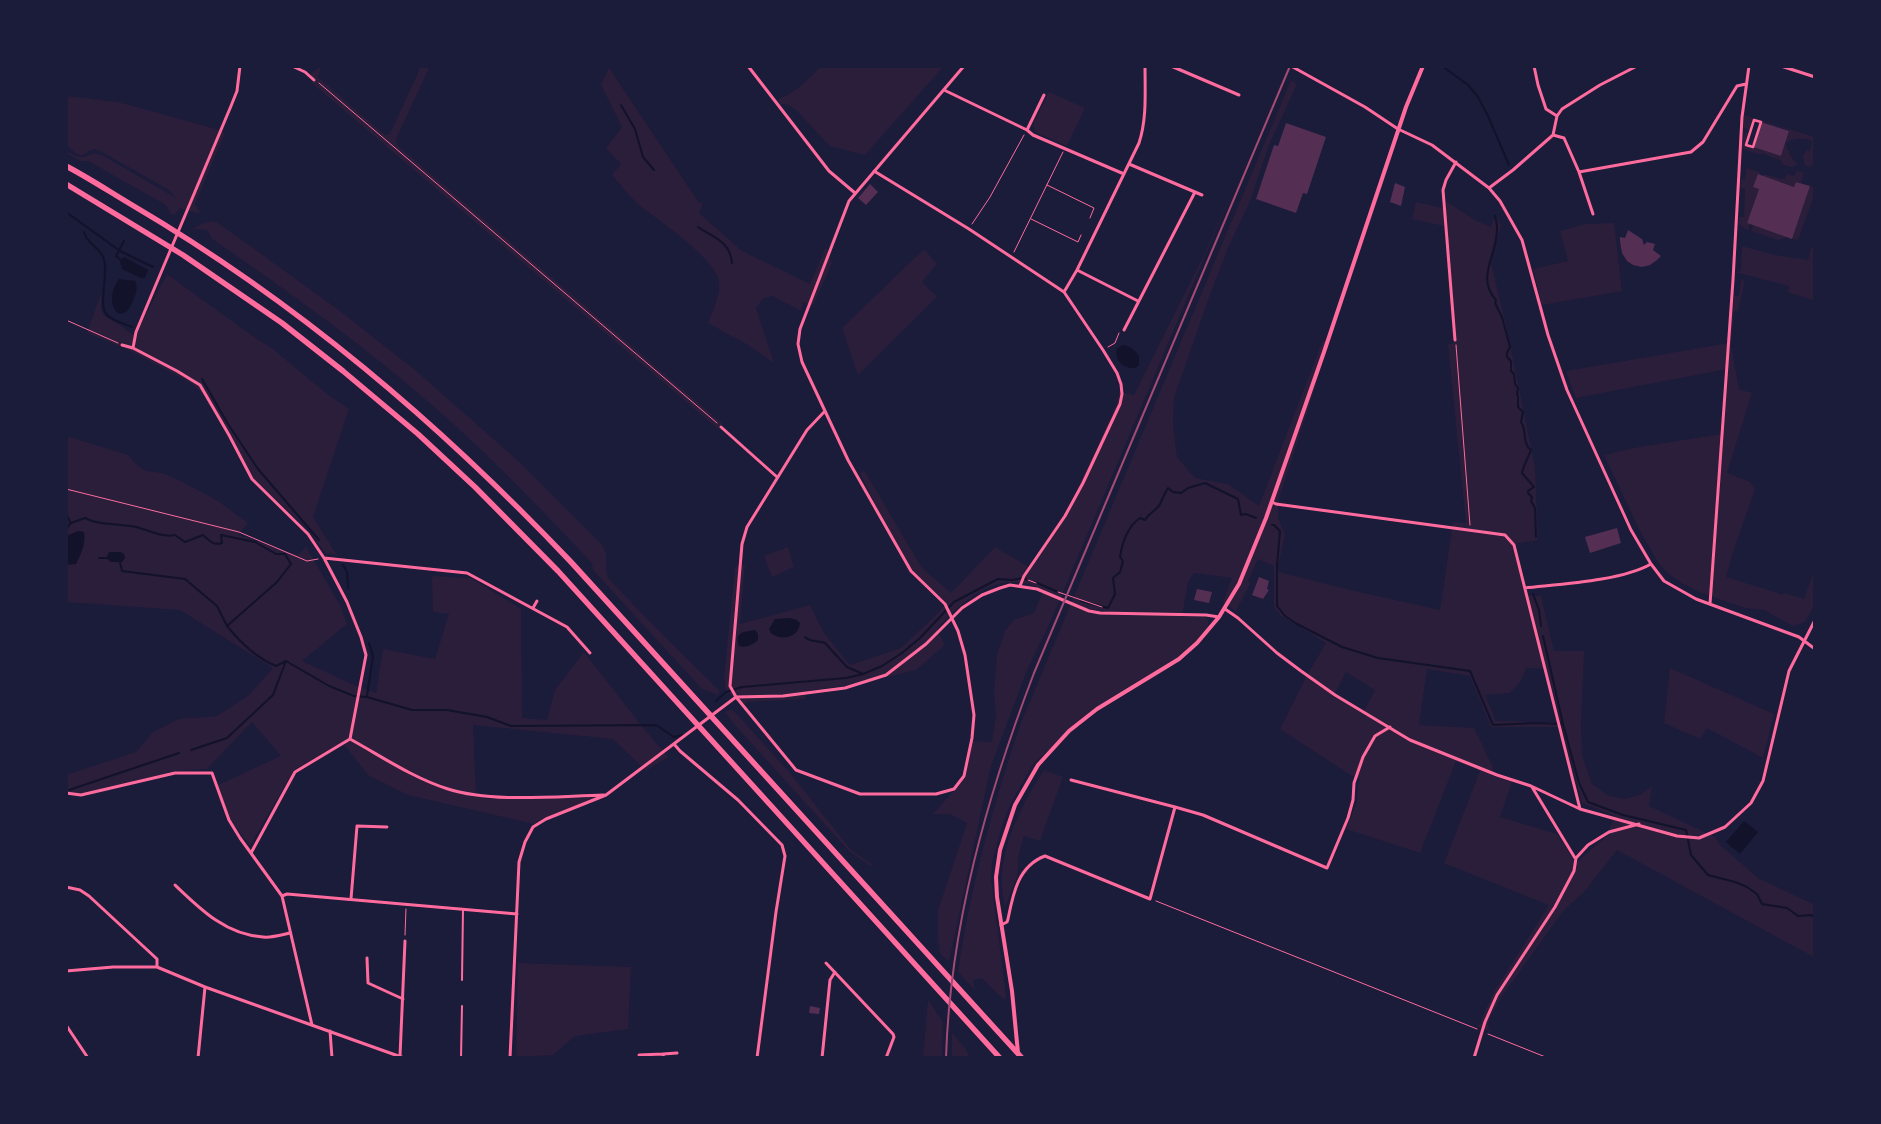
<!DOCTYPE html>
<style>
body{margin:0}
#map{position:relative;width:1881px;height:1124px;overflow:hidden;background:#1b1b3a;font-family:Georgia,serif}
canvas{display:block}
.frame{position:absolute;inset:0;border:68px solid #1b1b3a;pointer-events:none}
</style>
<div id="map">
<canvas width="1881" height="1124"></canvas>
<div class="frame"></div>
</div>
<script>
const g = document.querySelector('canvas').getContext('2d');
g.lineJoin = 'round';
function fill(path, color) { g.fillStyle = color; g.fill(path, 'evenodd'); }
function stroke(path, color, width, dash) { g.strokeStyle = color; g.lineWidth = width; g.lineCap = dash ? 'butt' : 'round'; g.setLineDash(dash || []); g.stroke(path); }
fill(new Path2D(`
 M318 66H322L318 77 385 135 390 134 421 66H430L396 139 397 145 723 424 718 429 312 83 311 72 316 71Z
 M821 66H944L865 155 830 146 795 109 786 104H781L777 100C795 93 808 80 821 66Z
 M609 68 699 203H703L699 213 742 251 810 284 826 247 832 263 813 306 803 302 801 311 773 296 764 298 756 308 774 363 748 345 708 323C712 311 721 295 719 282 717 259 656 219 638 204 628 195 620 184 612 175L621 164 606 148 622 127 601 85Z
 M1291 80 1297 84 1269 145 1250 201 1228 248 1207 303 1174 398 1173 424 1177 457 1195 478 1228 484 1259 506 1322 342 1331 338 1279 499 1278 518 1285 534 1278 567 1279 572 1346 589 1440 610 1453 522 1466 523 1448 344H1453L1444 226 1412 219 1416 202 1447 209 1446 201 1473 219 1491 227 1495 215 1501 225 1491 263 1506 325 1535 467 1538 540 1514 544 1529 596H1541L1554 651H1584L1581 723 1582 756 1592 784 1609 796 1624 799 1640 795 1652 786 1649 806 1715 837 1719 844 1758 878 1815 905V959L1810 955 1617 850 1584 892 1563 911 1502 996 1489 1019 1488 1026 1491 1032 1477 1026 1481 1023 1482 1017 1495 990 1549 905 1444 863 1480 771 1456 761 1420 853 1346 829 1357 802 1358 785 1360 779 1352 776 1280 729 1307 675 1326 643 1280 615 1274 607V566L1258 559 1248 581 1251 582 1236 611 1223 602 1232 578 1194 573 1188 582 1182 617H1204L1208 620V627L1179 659 1152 678 1119 695 1069 733 1033 764 1010 805 1002 825 992 863 991 879 1006 996 1004 1000 982 978 973 980 975 990 958 972C970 888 993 805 1020 725ZM1526 668 1547 669 1582 803 1615 816 1606 837 1577 862 1573 859 1557 834 1500 817 1512 782 1491 775 1493 767 1474 728 1419 725 1427 669 1470 676 1491 727H1558L1556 722 1496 721 1485 695 1510 693 1521 681ZM1346 672 1375 690 1363 713 1335 693Z
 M1049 92 1085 108 1067 146 1035 132 1033 124Z
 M66 96 118 102 216 129 225 133 195 204 201 214 180 208 175 214 171 215 166 205 88 161H81L66 153V151C78 158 82 159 94 153L102 155 176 198 169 190 102 152 94 149C76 158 81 157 66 145Z
 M1744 115 1815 137V161L1810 167 1805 166 1803 156 1806 150 1810 151 1812 142C1807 137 1794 138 1788 142H1786L1789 130 1754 119 1750 130 1743 128Z
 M1746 132 1749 133 1746 145 1781 156 1785 145H1786L1791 157 1797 163 1795 166 1790 167 1781 164 1782 161 1762 153 1761 155 1742 149V141Z
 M1746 168 1760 172 1753 187 1759 189 1747 223 1750 224 1748 231 1738 224 1739 217H1744L1745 189 1740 188 1741 179H1745Z
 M1241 171 1049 625 1027 670 991 766 949 962 940 953 938 938V910L967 823 949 814H933L965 778 973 741 992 742 996 714 994 694 997 654 1005 631 1014 620 1034 613 1044 589C1034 586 1025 582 1014 582 984 581 956 608 937 629L945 645 916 670 888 677 884 674 844 686 806 691 805 699 747 702 743 706 726 690 724 677 735 567 745 564 740 624 810 605 824 633 850 665 901 648 939 612 946 602 909 573 860 473 864 470 922 568 951 593 995 547 1029 567 1072 501 1117 403 1119 392 1134 395 1203 257Z
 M1797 171 1804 173 1801 183 1796 182 1794 187 1763 176 1764 174 1781 179 1785 178 1787 174 1794 176Z
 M1810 186 1814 187 1815 193 1798 240 1792 239Z
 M213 221 218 223 336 308 415 370 515 458 602 545 606 553V567L608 578 651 623 719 690V693L718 695 702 689 593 570 592 563C536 504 480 445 418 393 352 337 282 287 211 238L207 230 193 229 201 224Z
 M1614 223 1622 291 1542 305 1533 269 1568 261 1560 231 1585 224Z
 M1753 225 1788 237 1778 240 1751 231Z
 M1742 246 1775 255 1808 260 1811 248 1815 249V301L1788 292 1789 286 1735 272 1741 271Z
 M924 249 937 264 922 282 937 297 858 375 842 328Z
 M167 274 251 335 273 349 327 394 349 409 313 517 337 555 325 553 309 530 254 479 229 431 204 395 191 383 127 349 87 333 102 291C99 318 101 313 121 326 126 329 130 334 135 335Z
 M1741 280 1745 281 1738 311H1734L1731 346 1739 389 1752 393 1727 473 1750 482 1755 489 1732 555 1726 577 1778 593 1780 595 1784 593 1804 599 1813 574H1815V604L1805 622 1793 626 1764 610 1745 608 1699 592 1682 583 1669 574 1659 564 1639 529 1604 455 1639 447 1722 434 1727 369 1576 398 1566 371 1729 343 1734 296H1739Z
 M66 436 128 455 138 466 146 471 162 473 181 481 218 501 248 523 238 535 298 555 306 547 340 605 347 624 302 661 356 686 376 693 383 649 435 659 449 614 433 612 432 576 471 578 521 609 522 718 547 720 555 690 584 652 641 725 668 757 646 771 613 739 473 725 476 796 487 799 600 797 544 818 534 824 408 795 368 775 342 742 294 770 250 846 229 818 218 785 281 756 252 722 207 769 175 771 79 795 66 792V775L136 752 153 732 179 719 217 716 249 695 273 668 180 610 66 602Z
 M788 547 794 567 772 577 764 556Z
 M1670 668 1774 714 1763 758 1707 728 1700 739 1664 723Z
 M730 709 734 711 790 773 852 851 873 865 870 866 849 851 734 724 725 712Z
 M1044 770 1063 777 1040 841 1024 836 1019 853 1017 877 1005 907C1004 900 1002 892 1002 884 1001 843 1023 803 1044 770Z
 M518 963 631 967 628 1029 575 1036 553 1055 516 1057Z
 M928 1000 943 1022 942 1058H923Z
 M952 1033 965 1048 970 1058H952Z`), '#2a1e3b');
fill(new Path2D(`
 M124 257 148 270 145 278H141L122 269 120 261Z
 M119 279 135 281C138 288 136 294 133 301 120 331 102 301 119 279Z
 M1124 345 1132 348 1139 356V365L1135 368C1123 369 1114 360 1117 348Z
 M78 531 84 532C86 544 81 554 76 564L66 565V536Z
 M109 552H121L124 554 125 558 122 562H111L106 558Z
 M790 618 797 620 800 623C799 637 782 642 771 633L769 629 775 619Z
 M755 630 758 634V640C752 645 747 648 739 646 734 632 743 632 755 630Z
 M1744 821 1758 832 1740 854 1726 842Z`), '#12122b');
stroke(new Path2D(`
 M1442 66 1468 85 1478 97 1488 116 1509 165
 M621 105 635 129 643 157 654 170
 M66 212 120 251 153 267
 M1495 216C1496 220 1497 224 1497 228 1498 255 1475 277 1496 300L1495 303 1502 317 1510 347 1507 353V357L1511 361V371L1514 374 1515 384 1518 388 1517 394 1518 396V407L1523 412 1521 422C1527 430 1522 444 1531 450 1528 458 1524 464 1522 473L1534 487 1528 491V493L1532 497 1531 501 1535 508 1536 537
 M698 227C714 238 730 241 732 263
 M84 232C87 244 98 246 103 257 110 271 97 305 107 315 113 321 125 324 132 327
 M121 260 116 256 124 241
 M202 379 228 424 258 469 319 540
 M66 513 70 522
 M1272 525H1274L1280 531 1277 566V606L1285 616 1297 624 1342 647 1378 658 1470 671 1493 725 1536 723 1563 724 1579 783 1588 802 1623 815 1686 830 1691 855 1708 875 1735 882 1747 887 1757 894 1762 904 1787 908 1798 916 1812 915 1815 918
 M66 529 71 523 85 518C100 526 119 523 136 527 149 530 162 538 175 535L185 542 203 535C209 540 213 546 222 543L221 535 255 542 276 554H285L291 564 277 582 227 626C240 642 256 658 276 666L286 661 329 686 354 696 367 697 412 710H447L487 717 511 726 656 725 674 737 683 735
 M99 558H109
 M120 562 122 571 185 579 217 606 227 626
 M343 565 347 572 348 588
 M1035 582 1058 592
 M1533 594 1539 610 1541 626
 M1081 601 1108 608 1115 594 1113 578 1120 572 1123 561 1120 557C1122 543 1128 526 1140 518L1145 520C1149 513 1157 510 1160 504 1163 498 1164 494 1168 488L1173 492 1181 493 1188 488 1205 483 1238 499 1241 515 1246 514 1256 518
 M1543 636 1563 724
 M805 637C811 643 817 640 825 643L847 667 863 674
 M367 696 373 656 369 643
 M716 701 726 692 742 687 846 678 863 674 882 666 902 653 920 638 954 602 998 579 1013 580 1023 578 1028 580
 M191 750 227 738 273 695 286 661
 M69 790 179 753`), '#12122b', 2);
fill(new Path2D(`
 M1761 122 1789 131 1781 156 1753 147Z
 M1286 123 1326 137 1307 194 1303 193 1296 213 1256 199 1274 145 1278 146Z
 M1758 174 1794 187 1796 182 1810 186 1792 239 1747 223 1759 189 1753 187Z
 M1395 183 1405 187 1401 206 1390 202Z
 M870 184 878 192 866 205 858 198Z
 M1628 230 1642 239 1644 245 1647 242 1655 244 1653 250 1661 256 1657 260 1650 265 1642 267 1633 265 1627 261 1622 253 1620 241V237L1625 238Z
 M1617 528 1621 543 1590 553 1585 537Z
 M1259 577 1269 581 1267 589 1269 590 1263 599 1252 595Z
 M1197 589 1212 592 1209 603 1194 600Z
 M810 1006 820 1008 819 1014 809 1013Z`), '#542f53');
stroke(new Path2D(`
 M319 83 717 423
 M1047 185 1094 208 1090 218
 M1031 219 1078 242 1081 235
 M972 224 990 197 1024 135
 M1014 252 1063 152
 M66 320 118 343
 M1456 345 1470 525
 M1108 347 1115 343 1119 333
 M66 489 239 532 307 561 318 559
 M1028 580 1036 583
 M1058 592 1102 607
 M1156 901 1477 1029
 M405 935 406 909
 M1488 1034 1548 1058`), '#ff6b9d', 1);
stroke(new Path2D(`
 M462 980 463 909
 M461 1058 462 1006`), '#ff6b9d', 2);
stroke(new Path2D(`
 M1754 120 1761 122 1753 147 1746 145Z`), '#ff6b9d', 2.5);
stroke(new Path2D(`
 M292 66 305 72 314 80
 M748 66 829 171 855 193
 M1171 66 1239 95
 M1291 66 1365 107 1398 129 1432 145 1489 188 1500 201 1522 240 1548 335 1567 390 1631 530 1651 564 1664 581 1696 599 1799 637 1815 649
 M1534 66 1538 85 1546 109 1557 116
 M1781 66 1815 77
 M944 90 1027 130 1033 135 1124 174
 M1027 130 1044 95
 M1553 135 1564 138 1579 172 1593 214
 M1129 164 1202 195
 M874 171 969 229 1064 292 1103 350 1117 373 1121 384 1122 394 1120 404 1083 483 1065 516 1024 576 1020 586
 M1579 172 1691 152 1703 142 1737 86 1746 84
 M1489 188 1513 170 1553 135 1557 116 1562 109 1600 85 1637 66
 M1077 270 1138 301
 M1064 292 1077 270 1139 143C1147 119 1145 92 1145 66
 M1124 330 1195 192
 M1455 340 1443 190 1446 180 1456 162
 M122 345 133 348 177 371 200 385 229 435 252 479 308 534 324 558 347 602 361 637 366 655 350 739 295 772 251 853
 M133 348 136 332 231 106 237 91 240 66
 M825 411 807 430 747 527 742 544 730 686 736 697 796 770 860 794H936L954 789 964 776 972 738 974 715 965 655 958 631 945 604 911 571 848 460 802 362 798 344 800 329 849 201 964 66
 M721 427 777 477
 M1272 502 1276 504 1505 535 1514 545 1580 809
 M324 558 467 573 567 627 590 653
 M1525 588C1561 584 1621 581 1651 564
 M1710 604 1733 280 1742 117 1749 66
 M533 608 537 601
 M1225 609 1238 618 1277 653 1301 671 1335 695 1410 740 1497 775 1531 786 1580 809 1677 836 1699 838 1725 827 1751 803 1763 781 1789 671 1815 620
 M350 739C381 756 413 778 448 789 492 803 557 796 604 795
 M674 744 680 751 738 800 782 845 785 856 776 912 757 1058
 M1071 780 1175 807
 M1532 787 1575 858
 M66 793 81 795 175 773H212L229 820 240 838 282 896 312 1025
 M175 885C200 909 226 935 263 937 272 938 281 935 290 933
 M66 887 80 890 89 896 157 959V967
 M282 896 287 894 517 914
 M351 899 357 826 387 827
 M1001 925 1007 922 1008 919C1013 894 1018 866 1045 856L1150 899 1175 807 1203 815 1327 868 1348 818 1353 800 1354 783 1363 757 1375 736 1390 727
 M367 958 368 983 403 999
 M826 963 893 1034 894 1037 886 1058
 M66 971 113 967H157L205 987 404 1058
 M66 1025 88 1058
 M330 1031 332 1058
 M639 1055 663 1054
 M400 1056 405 941
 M198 1058 205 987
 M510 1058 519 862 525 842 533 827 546 819 606 795 736 697 783 696 845 688 886 675 926 644 962 608 982 595 1000 588 1010 585 1037 589 1089 611 1100 613 1206 615 1219 617
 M664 1058 663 1054 677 1053
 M822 1058 830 980 835 972
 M1474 1058 1485 1022 1497 995 1555 907 1574 871 1576 858 1588 845 1609 832 1639 824`), '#ff6b9d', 3);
stroke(new Path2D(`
 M1018 1053 1012 991 997 897 996 877 1000 850 1015 805 1038 765 1069 731 1097 709 1179 659 1197 643 1219 617 1239 584 1266 518 1324 352 1406 107 1423 66`), '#ff6b9d', 4);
stroke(new Path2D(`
 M66 166C89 178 110 192 132 205 297 302 439 423 571 562L1022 1058
 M66 184 183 255 282 323 343 371 418 434 475 487 558 571 1000 1058`), '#ff6b9d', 5.5);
stroke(new Path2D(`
 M946 1058C950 926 987 796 1034 673L1290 66`), '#a44b75', 2);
</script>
